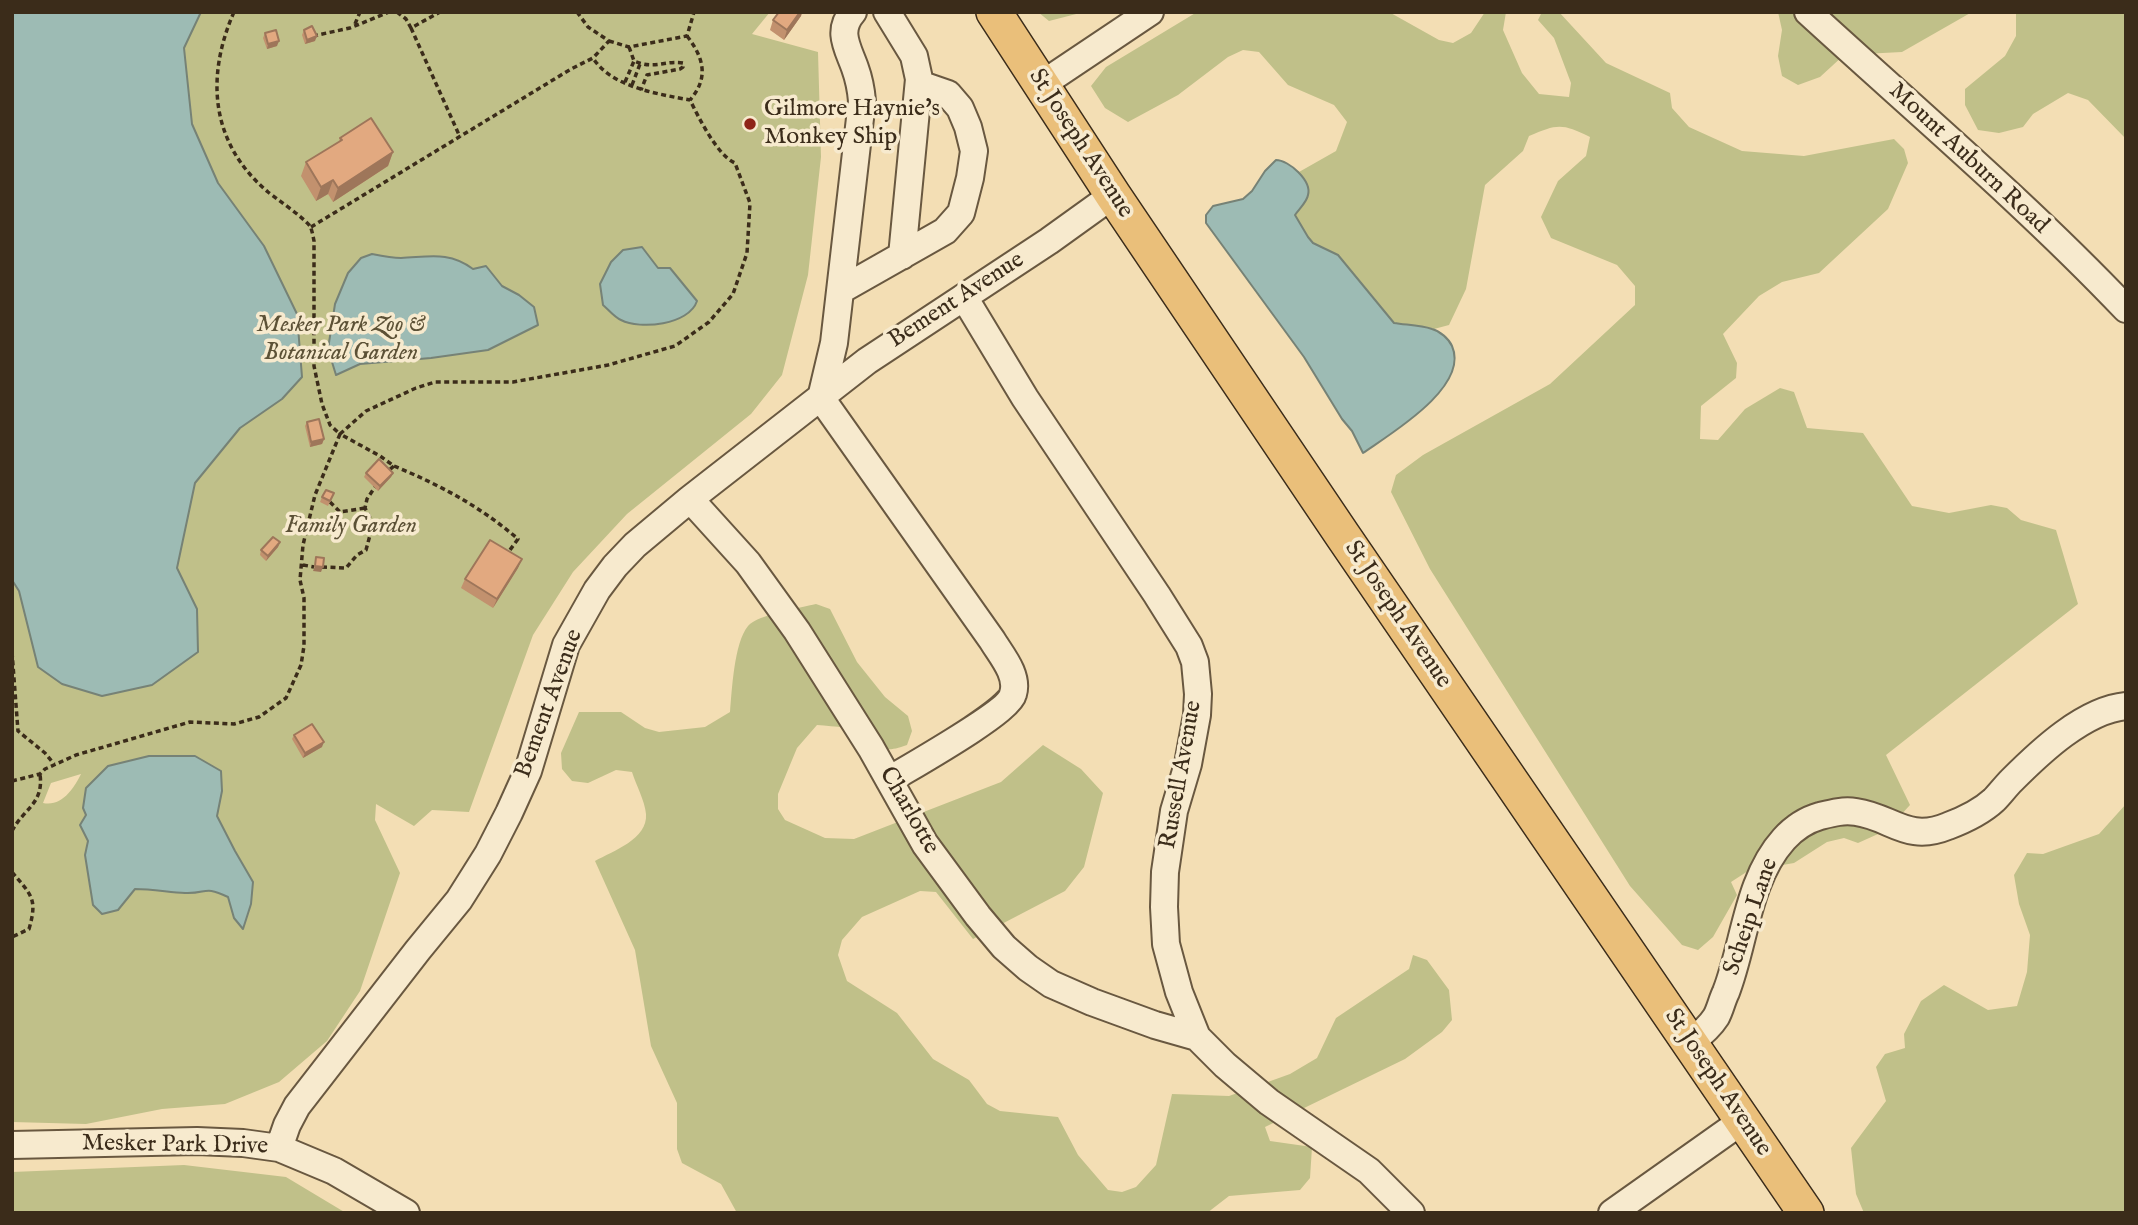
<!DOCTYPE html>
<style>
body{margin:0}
#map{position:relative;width:2138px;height:1225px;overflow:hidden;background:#f3deb4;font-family:"IM FELL English",serif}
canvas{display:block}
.frame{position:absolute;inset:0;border:14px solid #3b2c1a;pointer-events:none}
</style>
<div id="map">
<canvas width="2138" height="1225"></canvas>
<div class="frame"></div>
</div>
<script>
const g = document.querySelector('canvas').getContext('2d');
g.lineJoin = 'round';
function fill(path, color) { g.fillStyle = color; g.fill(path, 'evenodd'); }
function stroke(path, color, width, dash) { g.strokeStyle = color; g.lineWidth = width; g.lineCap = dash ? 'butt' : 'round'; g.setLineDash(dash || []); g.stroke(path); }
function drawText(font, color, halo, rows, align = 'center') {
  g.font = font + ' "IM FELL English",serif'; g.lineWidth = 7; g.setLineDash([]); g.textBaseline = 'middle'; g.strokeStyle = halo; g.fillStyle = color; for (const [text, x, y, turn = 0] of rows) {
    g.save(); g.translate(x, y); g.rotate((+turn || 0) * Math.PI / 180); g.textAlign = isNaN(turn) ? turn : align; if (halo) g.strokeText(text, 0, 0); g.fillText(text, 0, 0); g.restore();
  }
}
fill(new Path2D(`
 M12 12H770L752 34 818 52 821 157 808 275 782 375 751 414 627 514 573 572 533 635 469 812 432 810 414 826 376 804 375 820 400 873 360 991 327 1041 279 1082 225 1104 162 1109 86 1124 12 1122ZM149 756H195L221 771 222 791 217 816 235 851 253 882 243 928 234 918 228 897 211 888 187 893 161 889H135L118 910 93 905 85 855 88 841 80 825 87 815ZM81 774C74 788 62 807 43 803L51 783Z
 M1038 12H1084L1049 21Z
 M1197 12H1389L1439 40 1453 43 1471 33 1485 12H1506L1503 30 1522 73 1539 94 1569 97 1571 83 1554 38 1538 20 1542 12H1559L1606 63 1670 93 1672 108 1689 127 1742 151 1804 156 1894 139 1904 149 1908 163 1888 209 1819 273 1782 282 1759 296 1723 334 1737 363 1736 378 1701 406 1700 439 1718 440 1745 409 1780 388 1794 392 1807 428 1863 433 1912 506 1949 513 1991 505 2007 508 2021 520 2056 530 2078 604 1886 755 1910 805 1887 830 1858 843 1844 838 1827 842 1794 863 1748 871 1731 882 1737 895 1713 937 1698 950 1682 945 1630 886 1430 569 1391 492 1396 475 1423 455 1550 384 1635 305V286L1617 265 1551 238 1541 217 1558 181 1586 156 1590 137C1562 123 1557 124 1529 136L1523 151 1485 185 1466 289 1449 325 1434 329 1394 323 1338 255 1313 243 1308 237 1295 215C1310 194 1311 194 1299 172L1336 151 1347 122 1334 105 1288 85 1259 52 1243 50 1228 57 1178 95 1128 122 1105 108 1091 86 1106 67Z
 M1778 12H1972L1902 52 1844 55 1820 77 1798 85 1782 76 1778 56 1782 30Z
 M2016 12H2126V139L2088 100 2068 93 2033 114 2023 127 1999 133 1978 130 1965 105V89L2005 56 2016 36Z
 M816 604 830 609 857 662 885 697 908 716 912 731 907 745C870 759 873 736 845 728 836 726 826 726 817 725L797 748 778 794V809L785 820 825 838 854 839 1001 782 1043 745 1081 769 1103 793 1084 867 1065 891 973 939 936 892 920 891 862 917 842 940 838 955 847 981 897 1013 933 1059 969 1080 987 1104 1000 1111 1058 1117 1078 1155 1108 1190 1122 1192 1136 1187 1156 1165 1172 1094 1229 1096 1290 1074 1317 1058 1336 1018 1409 969 1413 955 1427 960 1449 990 1452 1020 1442 1032 1405 1059 1265 1127 1270 1141 1312 1147 1310 1178 1300 1190 1229 1196 1207 1213H737L721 1184 682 1163 677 1149V1103L651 1046 635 950 595 861C613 851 648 839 646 814 645 801 636 785 632 772L616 770 588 783 572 781 562 769 561 753 579 712H621L645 728 659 732 705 727 730 712C732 690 734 643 748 626 759 614 800 608 816 604Z
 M2126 804V1213H1864L1856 1194 1851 1148 1886 1101 1876 1067 1885 1054 1905 1048 1904 1034 1921 1001 1944 985 1988 1010 2017 1006 2027 972 2030 935 2019 904 2014 875 2027 853 2043 854 2099 834Z
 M184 1165 286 1177 346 1213H12V1172Z`), '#c0c089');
const water = new Path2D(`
 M12 12H201L184 48 192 124 218 183 264 246 297 314 302 377 282 399 240 428 195 483 177 568 197 609 198 652 152 685 102 696 62 684 38 667 19 591 12 580Z
 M1276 160C1289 160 1312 181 1308 195 1307 202 1299 209 1295 215L1308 237 1313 243 1338 255 1394 323C1406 325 1420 325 1432 329 1440 331 1449 339 1452 346 1470 387 1390 434 1363 453L1352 431 1342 419 1304 357 1206 223V215L1213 206 1243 199 1252 191 1265 171Z
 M642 247 658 268H670L697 301C689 325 640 330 621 320 614 317 608 309 603 305L600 284 611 262 623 250Z
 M372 254C382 256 392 258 401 258 429 257 449 251 473 269L486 266 502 286 519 295 534 307 538 325 488 350 431 358 360 364 336 375 328 349 335 304 348 273 361 258Z
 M149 756H195L221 771 222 791 217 816 235 851 253 882 251 904 243 929 234 918 228 897C203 885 208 894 185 893 168 892 152 889 135 889L118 910 102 914 93 905 85 855 88 841 80 825 86 815 83 808 86 788 108 766Z`);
fill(water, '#9dbbb4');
stroke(water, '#768276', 2);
const minor = new Path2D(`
 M853 12C836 31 848 48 855 68 859 79 861 89 862 101L834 343 821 398 992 640C1001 655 1019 675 1013 694 1009 712 910 767 889 780
 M887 12 914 56 919 79 902 256
 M1808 12C1915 110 2026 204 2126 309
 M1041 85 1150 12
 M841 290 945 231 961 213 970 178 974 151 968 127 960 108 948 94 919 84
 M964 297 1025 398 1157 595 1189 646 1195 662 1198 694 1197 715 1188 764 1174 811 1165 872 1164 907 1166 944 1179 992 1197 1037 1225 1065 1269 1102 1369 1171 1411 1213
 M690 499 748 563 797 631 871 748 925 844 978 916 1004 947 1028 968 1051 984 1092 1002 1155 1025 1197 1037
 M1690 1043C1699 1036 1709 1028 1716 1017 1720 1010 1722 1000 1726 992 1745 943 1747 880 1784 839 1794 828 1806 820 1820 816 1832 813 1843 810 1856 812 1892 817 1907 843 1948 826 1964 820 1981 812 1994 800 2000 794 2005 787 2012 780 2040 752 2084 710 2126 706
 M12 1145 197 1141 243 1143 279 1148 334 1171 406 1213
 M279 1148 287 1125 297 1106 418 950 459 900 488 854 509 813 528 771 566 645 597 590 615 566 635 545 690 499 867 361 1049 241 1113 195
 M1612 1213 1742 1121`);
const major = new Path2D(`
 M994 12 1113 195 1343 536 1806 1213`);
stroke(minor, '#695840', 30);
stroke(major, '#3b2c1a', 38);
stroke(new Path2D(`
 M397 12 406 19 411 28 440 12
 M577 12 588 27 609 41 593 58
 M355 24 360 12
 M411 28 460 137
 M313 36 350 28 389 12
 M687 36C704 58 709 78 690 100
 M609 41 629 47 687 36 694 12
 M629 47 634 61C655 70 665 60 683 63V67L680 69 647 75 641 90
 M625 82 634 61
 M632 85 640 64
 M311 227 571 69 593 58C611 87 658 94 690 100 699 118 717 155 735 163L750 203 747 253 733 294 709 322 675 346 608 365 513 382H435L416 388 366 411 340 434 380 456 394 466 388 471
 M394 466C440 485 481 507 518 539L507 554
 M330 502 340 512 365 508
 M303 565 314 567
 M322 567 346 568 357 555 366 550 373 524 365 508 367 499 375 487
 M12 652 18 731 45 753 54 764
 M12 781 40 774 45 769 76 755 190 722 234 724 259 717 286 698 301 665 304 646V598L300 580 303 545 315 495 340 434 330 425 322 404 314 366V241C313 236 312 230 310 226 303 217 278 200 268 192 211 144 205 78 234 12
 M12 831C24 808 44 804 40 774
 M12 872C31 895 38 898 29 929L12 937`), '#3b2c1a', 3.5, [5, 3.5]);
stroke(minor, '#f7eace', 26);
stroke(major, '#eabf7a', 35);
fill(new Path2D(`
 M779 12H802L801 16 784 40 770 30 773 20Z
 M304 30 315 41 305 44 302 35Z
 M265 33 277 46 267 49 263 38Z
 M340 138 393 152 388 166 333 202 328 194 316 201 301 176 306 162 339 142Z
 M307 422 324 439 322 444 310 447 305 426Z
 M366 473H393L391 477 378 491 364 477Z
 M334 493 328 506 320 502 322 497Z
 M280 542 278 547 266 561 260 555 261 550Z
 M522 559 518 568 493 608 461 588 465 579Z
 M294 735 322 747 303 758 292 739Z`), '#c2916e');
fill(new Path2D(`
 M800 12H802L801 16 784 40 787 30Z
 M317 36 315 41 305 44 307 40Z
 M279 41 277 46 267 49 268 44Z
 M393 152 388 166 333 202 338 188Z
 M333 180 328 194 316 201 321 187Z
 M324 439 322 444 310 447 311 442Z
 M393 473 391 477 378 491 380 486Z
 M280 542 278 547 266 561 268 556Z
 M522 559 518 568 493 608 497 599Z
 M315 566 323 567 321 572 313 571Z
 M324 742 322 747 303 758 305 753Z`), '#9e765a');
const building = new Path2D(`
 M779 12H800L787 30 773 20Z
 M312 26 317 36 307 40 304 30Z
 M276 30 279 41 268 44 265 33Z
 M371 118 393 152 338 188 333 180 321 187 306 162 342 140 340 138Z
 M319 419 324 439 311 442 307 422Z
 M379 459 393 473 380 486 366 473Z
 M326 490 334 493 330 501 322 497Z
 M273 537 280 542 268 556 261 550Z
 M490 540 522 559 497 599 465 579Z
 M316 557 324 558 323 567 315 566Z
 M312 724 324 742 305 753 294 735Z`);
fill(building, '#e2a980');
stroke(building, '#9e765a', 2);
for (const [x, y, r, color] of [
 [750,124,7,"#8f2418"]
]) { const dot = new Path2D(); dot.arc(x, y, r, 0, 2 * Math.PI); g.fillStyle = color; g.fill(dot); stroke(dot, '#f7eace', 2.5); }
drawText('24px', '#3b2c1a', '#f7eace', [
 ["Gilmore Haynie's",764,110],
 ["Monkey Ship",764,138]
], 'left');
drawText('24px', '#3b2c1a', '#f7eace', [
 ["St Joseph Avenue",1080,144,57],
 ["Mount Auburn Road",1968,159,43],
 ["Bement Avenue",957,301,-33],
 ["St Joseph Avenue",1397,615,56],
 ["Bement Avenue",550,704,-70],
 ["Russell Avenue",1182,775,-80],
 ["Charlotte",908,811,60],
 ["Scheip Lane",1752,917,-71],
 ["St Joseph Avenue",1717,1083,56],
 ["Mesker Park Drive",175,1146,1]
]);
drawText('italic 24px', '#5c5136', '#f7eace', [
 ["Mesker Park Zoo &",341,326],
 ["Botanical Garden",341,354],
 ["Family Garden",351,527]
]);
</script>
